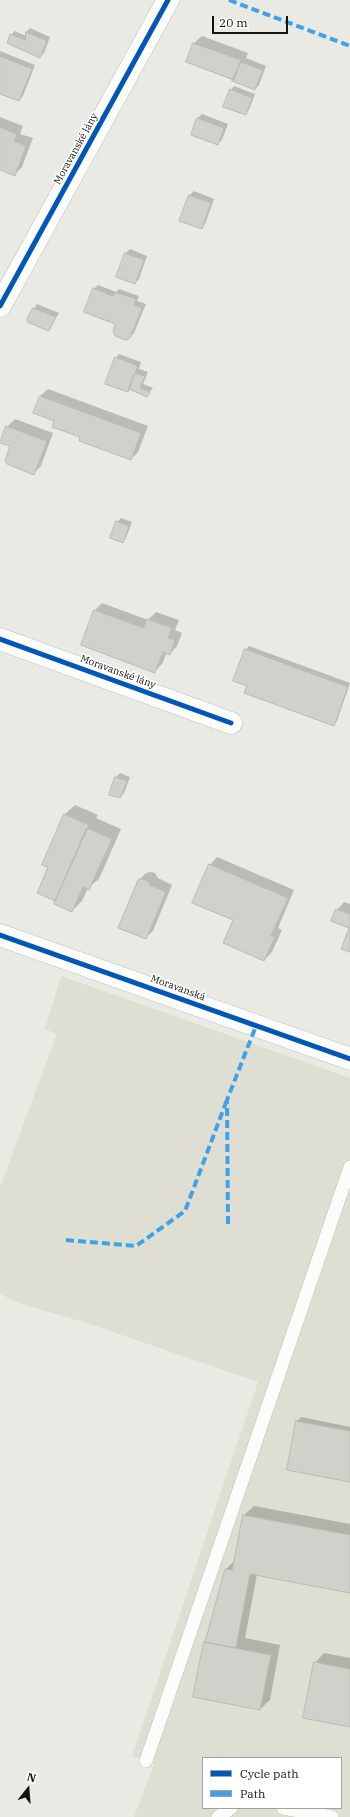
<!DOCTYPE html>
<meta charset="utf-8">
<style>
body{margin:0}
#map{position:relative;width:350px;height:1817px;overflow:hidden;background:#eaeae4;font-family:"IBM Plex Serif",serif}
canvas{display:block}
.legend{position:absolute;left:202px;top:1757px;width:140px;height:52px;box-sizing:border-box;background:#fff;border:1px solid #a0a19f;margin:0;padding:5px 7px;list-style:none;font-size:12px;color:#12130e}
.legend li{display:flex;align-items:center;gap:8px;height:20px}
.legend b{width:20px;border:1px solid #a0a19f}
.north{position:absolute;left:8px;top:1769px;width:40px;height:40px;-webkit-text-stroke:3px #fff;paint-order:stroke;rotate:17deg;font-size:11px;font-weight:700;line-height:16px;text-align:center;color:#12130e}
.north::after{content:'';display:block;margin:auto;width:14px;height:18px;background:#12130e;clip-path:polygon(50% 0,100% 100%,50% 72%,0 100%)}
.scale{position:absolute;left:212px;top:16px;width:76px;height:18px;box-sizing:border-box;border:2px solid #12130e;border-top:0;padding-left:5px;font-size:12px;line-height:14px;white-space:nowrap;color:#12130e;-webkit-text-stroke:3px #fff;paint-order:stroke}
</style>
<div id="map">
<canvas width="350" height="1817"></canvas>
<ul class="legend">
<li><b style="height:5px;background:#0057b8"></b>Cycle path</li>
<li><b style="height:5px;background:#3da2e9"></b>Path</li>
</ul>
<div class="north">N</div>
<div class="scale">20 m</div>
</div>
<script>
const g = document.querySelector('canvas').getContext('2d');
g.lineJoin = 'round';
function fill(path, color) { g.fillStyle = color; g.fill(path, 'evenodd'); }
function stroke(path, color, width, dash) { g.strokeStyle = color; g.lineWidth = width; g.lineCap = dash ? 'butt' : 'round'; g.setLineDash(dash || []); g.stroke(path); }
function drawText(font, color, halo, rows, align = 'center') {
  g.font = font + ' "IBM Plex Serif",serif'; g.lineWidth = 3; g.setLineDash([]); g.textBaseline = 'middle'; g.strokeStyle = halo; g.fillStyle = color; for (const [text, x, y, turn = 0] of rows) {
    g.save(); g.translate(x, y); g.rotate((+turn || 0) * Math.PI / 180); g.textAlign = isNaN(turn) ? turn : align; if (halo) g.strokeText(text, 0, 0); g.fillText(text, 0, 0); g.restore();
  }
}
fill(new Path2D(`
 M61 976 350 1078V1817H134L154 1764 132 1756 258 1382 84 1322 21 1304 0 1294V1187L57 1034 45 1029ZM203 1758H341V1808H203Z`), '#dedfd2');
fill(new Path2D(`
 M30 28 50 37 44 53 40 57 11 35 15 31 26 36V32Z
 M202 36 248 53 246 58 266 66 259 85 255 89 187 62 194 43Z
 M0 51 35 65 23 96 19 100 0 93Z
 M234 86 255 94 249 110 245 114 231 90Z
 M202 114 228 124 222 140 218 144 192 135 198 118Z
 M0 117 23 126 20 134 33 138 22 167 15 174 0 169Z
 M194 191 214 199 205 224 201 228 181 220 190 195Z
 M130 249 147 256 139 279 135 283 117 276 126 253Z
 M98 285 116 292 119 289 139 296 137 301 146 304 134 333 130 337 94 289Z
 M37 304 59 313 49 329 28 319Z
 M119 354 141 362 139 369 148 372 143 384 153 388 147 395 130 389 128 391 116 358Z
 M48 389 148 426 138 452 131 459 81 436 40 396Z
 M15 419 53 433 41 466 33 474 12 446 7 427Z
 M121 518 132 522 126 538 122 542 117 522Z
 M102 603 148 620 156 612 179 620 175 630 182 633 177 646 170 654 167 652 162 664 155 671 95 610Z
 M249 646 350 683 337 721 333 725 248 686 246 650Z
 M120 773 130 777 124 793 120 797 110 794 116 777Z
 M75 805 98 815 96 818 121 829 99 879 88 888 82 901 72 911 57 900 38 892 49 867 43 864 65 814Z
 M217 857 294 890 278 928 282 930 272 952 264 960 235 920 210 865Z
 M151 872 155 873 158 878 172 885 153 931 145 938 138 881 146 873Z
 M344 902 350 904V927L337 910Z
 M301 1417 350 1427V1481L288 1469 297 1421Z
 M254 1506 350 1524V1592L257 1574 245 1638 280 1645 270 1700 260 1709 194 1696 205 1642 226 1569 235 1560 244 1515Z
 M324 1653 350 1658V1726L315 1663Z`), '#0003');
const building = new Path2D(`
 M26 32 47 41 40 58 7 43 10 34 25 40Z
 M193 43 241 60 234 80 186 62Z
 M0 56 32 69 19 101 0 94Z
 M241 62 263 70 255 90 232 81Z
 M230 89 252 98 246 115 223 107Z
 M197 118 224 128 218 145 191 135Z
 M0 127 17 134 14 141 26 146 15 176 0 170Z
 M189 195 211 203 202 229 179 221Z
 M125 253 144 260 135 284 116 277Z
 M93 288 113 296 115 292 136 299 134 305 142 308 130 338 126 340 115 336 113 331 115 324 84 312Z
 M33 308 56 317 49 331 27 322V319Z
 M115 357 138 366 128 392 105 384Z
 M135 373 145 376 140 388 150 392 147 397 129 389Z
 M40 396 141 433 131 460 79 441 80 437 52 427 54 421 33 413Z
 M6 426 47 441 34 475 7 464 5 461 10 446 0 443Z
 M116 521 129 526 123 543 110 538Z
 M94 610 144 628 147 619 172 628 168 638 175 640 170 655 163 652 155 673 81 645Z
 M245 649 348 687 334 726 244 693 247 686 233 681Z
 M115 777 127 781 120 798 109 795Z
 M64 814 89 825 55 901 37 893 48 867 42 865Z
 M87 828 112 839 89 890 83 887 72 912 54 904Z
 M209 864 288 898 271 936 275 937 264 961 223 943 233 920 192 903Z
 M143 879 148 881 150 885 166 892 146 939 118 928 138 880Z
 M336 909 350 914V952L341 949 349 928 331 921Z
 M296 1421 350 1431V1482L287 1470Z
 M243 1515 350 1535V1593L250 1574 236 1648 205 1642 225 1569 232 1570Z
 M204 1642 271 1655 260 1710 193 1697Z
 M314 1662 350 1669V1727L303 1718Z`);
fill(building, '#d1d1cc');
stroke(building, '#b9bab4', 1);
const service = new Path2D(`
 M146 1761 350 1167
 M283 1808 332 1817
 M218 1817 231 1808`);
const minor = new Path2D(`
 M0 306 168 0
 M0 639 231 723`);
const tertiary = new Path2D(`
 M0 935 350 1059`);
stroke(service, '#c0c0bb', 14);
stroke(minor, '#c0c0bb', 23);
stroke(tertiary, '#c0c0bb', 23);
stroke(service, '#fcfcfb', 13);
stroke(minor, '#fcfcfb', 22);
stroke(tertiary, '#fcfcfb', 22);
stroke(new Path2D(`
 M229 0 350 46
 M228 1224 227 1100 256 1026
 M66 1240 136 1246 185 1211 227 1100`), '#3da2e9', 4, [8, 4]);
stroke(new Path2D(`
 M0 306 168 0
 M0 639 231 723
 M0 935 350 1059`), '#0057b8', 5);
drawText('10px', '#12130e', '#fff', [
 ["Moravanské lány",76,149,-61],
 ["Moravanské lány",118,672,20],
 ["Moravanská",178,988,20]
]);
</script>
